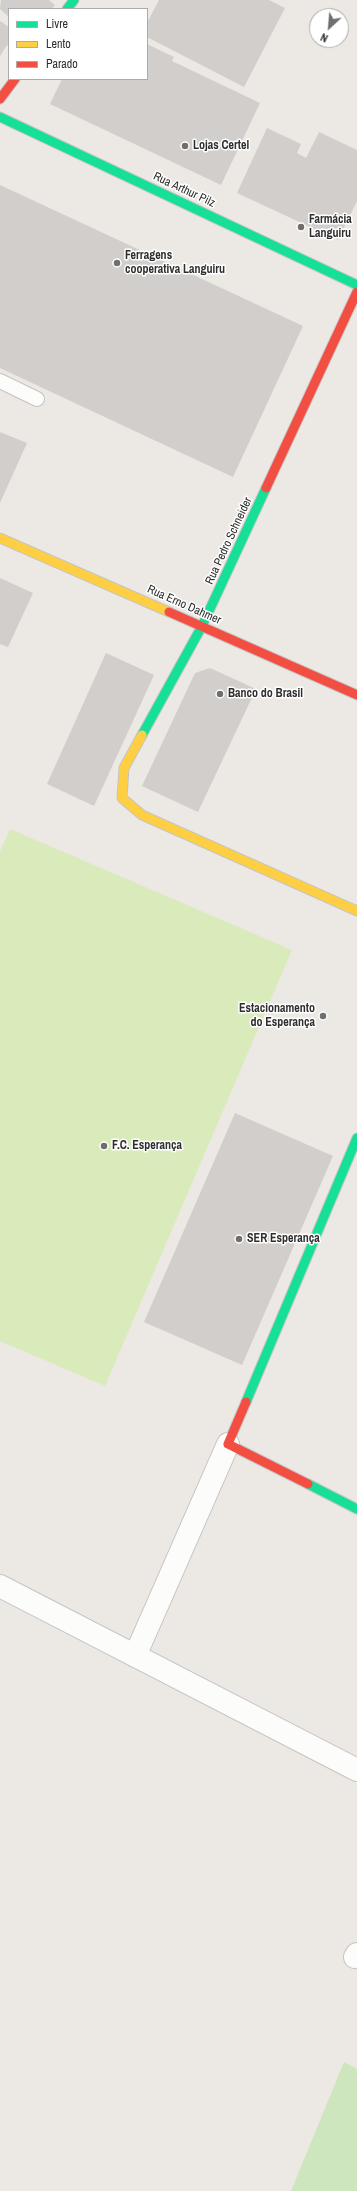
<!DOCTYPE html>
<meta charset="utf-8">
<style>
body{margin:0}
#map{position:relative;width:357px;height:2191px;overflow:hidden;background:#ece8e4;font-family:"Archivo Narrow",sans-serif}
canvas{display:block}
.legend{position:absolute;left:8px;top:8px;width:140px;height:72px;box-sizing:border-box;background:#fff;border:1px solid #ababab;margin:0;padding:5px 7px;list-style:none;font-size:12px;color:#2e2e2e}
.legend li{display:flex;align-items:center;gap:8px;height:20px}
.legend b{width:20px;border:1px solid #ababab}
.north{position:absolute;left:309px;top:8px;width:40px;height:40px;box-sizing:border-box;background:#fff;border:1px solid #ababab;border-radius:50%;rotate:206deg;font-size:11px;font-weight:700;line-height:16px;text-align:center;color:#2e2e2e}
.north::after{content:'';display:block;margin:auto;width:14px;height:18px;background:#706f6e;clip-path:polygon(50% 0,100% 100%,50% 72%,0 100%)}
</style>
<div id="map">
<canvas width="357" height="2191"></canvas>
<ul class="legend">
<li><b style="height:5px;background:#16e098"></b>Livre</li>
<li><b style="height:5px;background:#ffcf43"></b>Lento</li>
<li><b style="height:5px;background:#f24e42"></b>Parado</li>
</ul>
<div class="north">N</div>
</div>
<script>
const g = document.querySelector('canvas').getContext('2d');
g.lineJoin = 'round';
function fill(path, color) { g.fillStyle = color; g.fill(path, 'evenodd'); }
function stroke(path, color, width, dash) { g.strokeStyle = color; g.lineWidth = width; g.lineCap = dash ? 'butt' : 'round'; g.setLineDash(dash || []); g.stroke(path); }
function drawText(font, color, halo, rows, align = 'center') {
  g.font = font + ' "Archivo Narrow",sans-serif'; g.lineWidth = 3; g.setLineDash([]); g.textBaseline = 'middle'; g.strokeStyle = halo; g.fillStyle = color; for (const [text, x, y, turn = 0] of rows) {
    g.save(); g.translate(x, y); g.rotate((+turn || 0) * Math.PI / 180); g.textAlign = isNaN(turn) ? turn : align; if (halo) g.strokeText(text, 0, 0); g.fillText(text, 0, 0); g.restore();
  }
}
fill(new Path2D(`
 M344 2062 357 2069V2191H291Z`), '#cee6be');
fill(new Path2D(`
 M10 829 292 950 105 1386 0 1341V852Z`), '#d9eabb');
fill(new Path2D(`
 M1 0H49L55 5 52 9H9V17L0 9Z
 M159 0H269L285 8 244 87 147 37V23Z
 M0 21 9 27V47L7 45 0 56Z
 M147 44 174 57 172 61 260 103 221 185 50 104 62 79H147Z
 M267 128 301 144 297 153 306 158 319 132 357 150V201L338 240 237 193Z
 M0 185 303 326 233 477 0 368Z
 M0 432 27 443 0 503Z
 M0 578 33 593 8 647 0 644Z
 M106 653 154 675 94 806 47 784Z
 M210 668 256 689 198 812 142 786 195 673Z
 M235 1113 333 1156 242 1365 144 1322Z`), '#d1cecb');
const lane = new Path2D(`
 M0 381 37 399`);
const street = new Path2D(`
 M0 1586 357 1770
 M135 1656 228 1444
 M355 1957 357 1954`);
const fast = new Path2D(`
 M67 9 74 0
 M0 117 357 285
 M142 735 202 626 266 488
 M246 1402 357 1138
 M308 1484 357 1509`);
const slow = new Path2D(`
 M0 538 169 612
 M142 735 124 768 122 798 142 815 357 911`);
const jam = new Path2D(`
 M0 99 15 79
 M266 488 357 292
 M169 612 357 695
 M246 1402 228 1444 308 1484`);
stroke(lane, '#c5c4c5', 16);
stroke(street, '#c5c4c5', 24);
stroke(fast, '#c5c4c5', 11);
stroke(slow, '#c5c4c5', 11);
stroke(jam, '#c5c4c5', 11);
stroke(lane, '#fcfcfb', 14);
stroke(street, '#fcfcfb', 22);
stroke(fast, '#16e098', 9);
stroke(slow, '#ffcf43', 9);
stroke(jam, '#f24e42', 9);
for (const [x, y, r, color] of [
 [185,146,4,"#706f6e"],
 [301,227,4,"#706f6e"],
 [117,263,4,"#706f6e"],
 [220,694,4,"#706f6e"],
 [323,1016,4,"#706f6e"],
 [104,1146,4,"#706f6e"],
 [239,1239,4,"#706f6e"]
]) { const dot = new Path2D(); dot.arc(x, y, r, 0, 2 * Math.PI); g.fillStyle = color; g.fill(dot); stroke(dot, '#fff', 1.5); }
drawText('bold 12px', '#2e2e2e', '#fff', [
 ["Lojas Certel",193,146],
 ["Farmácia",309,220],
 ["Languiru",309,234],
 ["Ferragens",125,256],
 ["cooperativa Languiru",125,270],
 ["Banco do Brasil",228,694],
 ["Estacionamento",315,1009,"right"],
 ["do Esperança",315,1023,"right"],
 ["F.C. Esperança",112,1146],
 ["SER Esperança",247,1239]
], 'left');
drawText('12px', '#2e2e2e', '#fff', [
 ["Rua Arthur Pilz",184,190,25],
 ["Rua Pedro Schneider",229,541,-65],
 ["Rua Erno Dahmer",184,605,24]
]);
</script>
